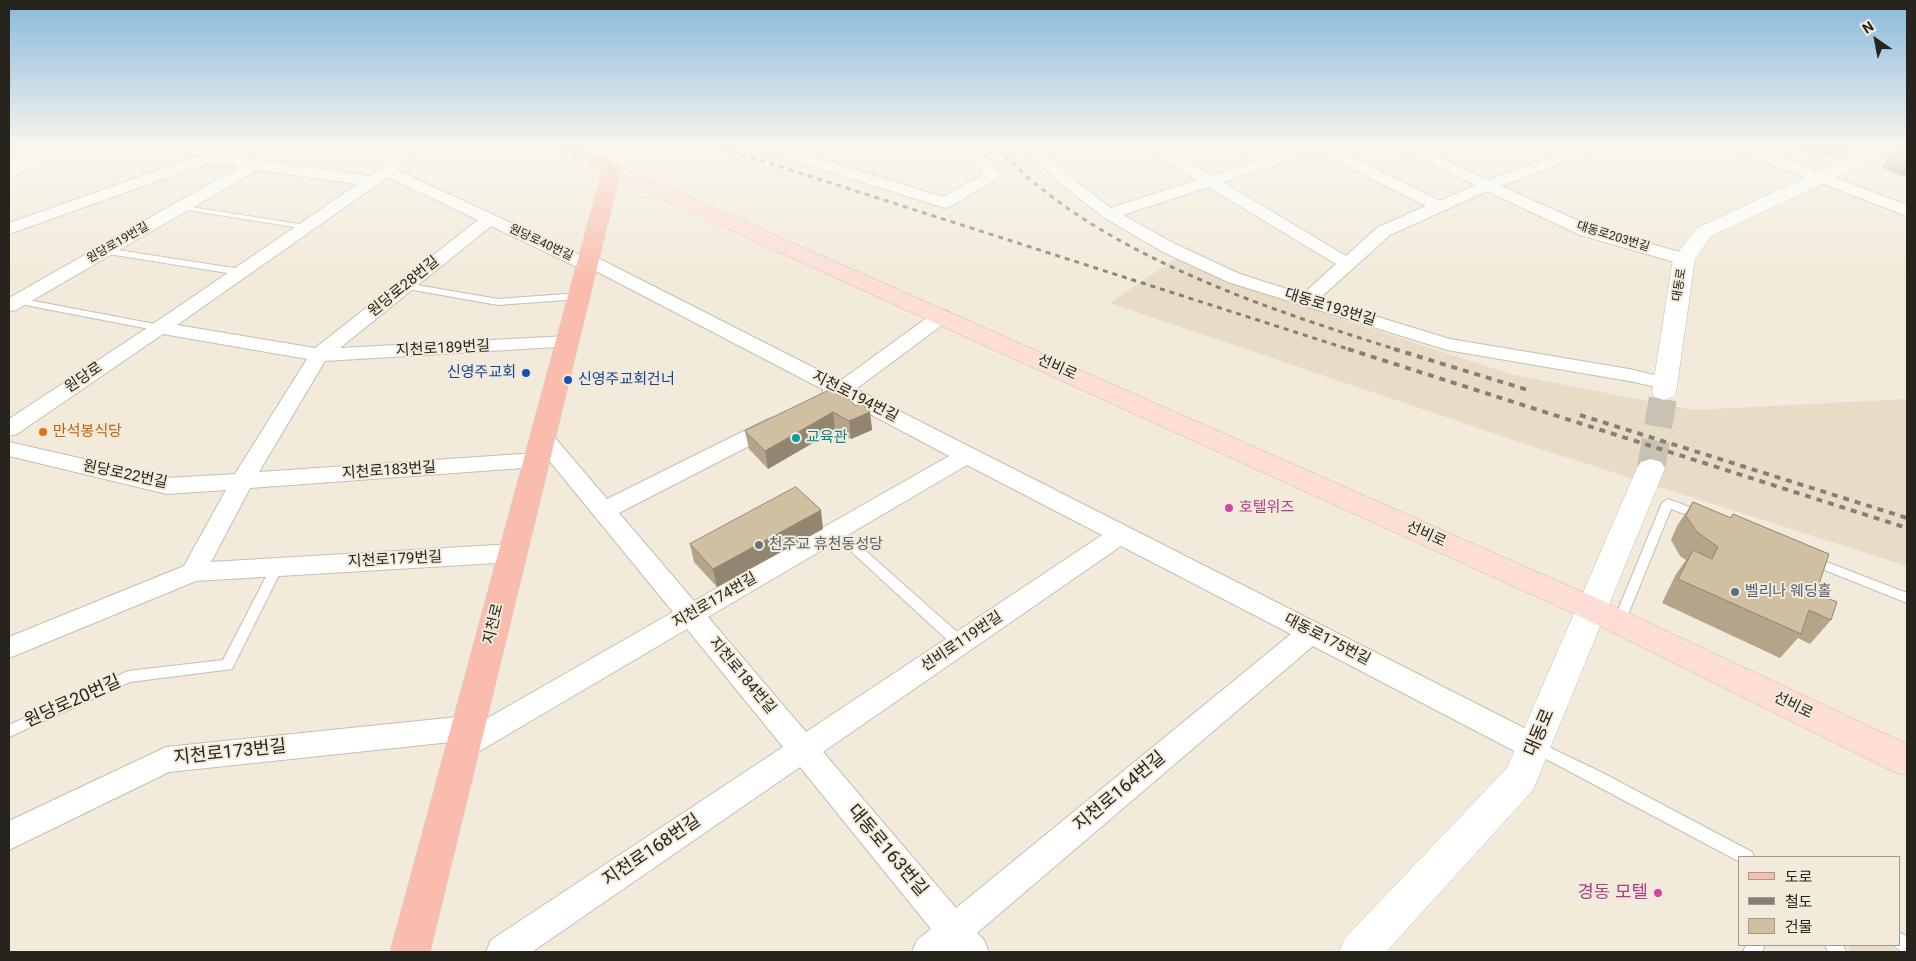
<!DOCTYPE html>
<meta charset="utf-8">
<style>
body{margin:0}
#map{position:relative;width:1916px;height:961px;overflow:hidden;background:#f2eada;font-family:Roboto,"Noto Sans KR",sans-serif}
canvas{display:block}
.frame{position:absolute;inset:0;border:10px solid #27241e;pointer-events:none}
.legend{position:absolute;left:1738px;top:856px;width:162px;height:90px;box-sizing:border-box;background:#f2eada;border:1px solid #a19b8f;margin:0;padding:6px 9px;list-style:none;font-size:15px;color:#27241e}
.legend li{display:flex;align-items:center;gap:10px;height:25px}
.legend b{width:25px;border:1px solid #a19b8f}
.north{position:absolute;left:1851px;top:15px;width:50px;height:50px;-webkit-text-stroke:4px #f2eada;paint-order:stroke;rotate:327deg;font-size:14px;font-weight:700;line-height:20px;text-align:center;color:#27241e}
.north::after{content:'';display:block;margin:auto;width:18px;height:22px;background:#27241e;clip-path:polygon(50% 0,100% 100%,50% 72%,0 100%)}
</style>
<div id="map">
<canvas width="1916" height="961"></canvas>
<div class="frame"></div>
<ul class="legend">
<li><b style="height:6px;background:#fabcac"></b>도로</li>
<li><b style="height:6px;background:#858075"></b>철도</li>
<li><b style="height:14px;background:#d0bfa0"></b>건물</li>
</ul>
<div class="north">N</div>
</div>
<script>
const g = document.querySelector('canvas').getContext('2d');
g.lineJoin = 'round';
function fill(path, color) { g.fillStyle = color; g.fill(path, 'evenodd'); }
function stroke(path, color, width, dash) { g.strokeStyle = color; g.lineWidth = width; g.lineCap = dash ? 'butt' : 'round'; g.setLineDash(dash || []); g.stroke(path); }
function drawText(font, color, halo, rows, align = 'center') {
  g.font = font + ' Roboto,"Noto Sans KR",sans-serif'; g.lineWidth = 4; g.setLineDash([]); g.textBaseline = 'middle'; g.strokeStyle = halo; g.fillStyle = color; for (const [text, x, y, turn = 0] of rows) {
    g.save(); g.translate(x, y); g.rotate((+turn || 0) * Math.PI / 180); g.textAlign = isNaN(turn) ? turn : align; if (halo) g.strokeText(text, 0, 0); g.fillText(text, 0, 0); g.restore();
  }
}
fill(new Path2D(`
 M1182 254 1326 314 1510 374 1693 410 1907 399V566L1534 447 1110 303Z
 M1849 945H1886L1899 952H1849Z`), '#e8dcc7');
fill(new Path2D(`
 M1790 148H1859L1829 162Z`), '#ebdbed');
stroke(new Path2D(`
 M1651 468 1664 392`), '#c9c2b4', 28, [28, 14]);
const service = new Path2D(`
 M178 205 306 225 310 227 306 229 181 209 177 207Z
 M105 248 240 269 244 272 240 275 102 253 101 251Z
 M405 283 498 299 579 293 584 296 579 299 498 305 402 288V284Z
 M18 298 160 325 165 328 160 331 15 303 13 301Z
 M1668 499 1705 513 1707 516 1701 520 1671 509 1625 622 1624 626 1619 627 1614 626 1613 622 1662 503Z
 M836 527 840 528 965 639 967 643 965 647 960 648 955 647 832 534 830 531 832 528Z
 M1811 556 1907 593V603L1807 563 1805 560 1807 557Z
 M277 562 281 564 283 567 232 669 130 682 9 737V725L128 671 223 660 271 567 273 564Z
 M1536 741 1601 772 1752 852 1754 857H1740V862L1531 751 1529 747 1531 743Z
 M1900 933 1907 936V952L1901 951 1893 945H1900Z
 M1746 945H1765L1762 952H1743Z
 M1825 945H1843L1846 952H1828Z`);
const minor = new Path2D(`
 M190 148H203L211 154 370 176 382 168 402 148H418L397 170 582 256H594L840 381 935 312 942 310 949 312 951 316 949 320 856 389 1544 738 1548 747 1544 756 1534 759 1524 756 1313 646 977 933 984 940 989 952H912L917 940 931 929 800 767 532 952H486L491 940 783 747 687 629 473 755 463 758 453 755 449 746 451 742 169 772 9 850V821L166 747 467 716 477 719 479 723 673 612 534 442 531 437 534 432 542 430 550 432 607 499 768 419 775 417 782 419 786 424 782 429 619 513 694 601 949 456 840 398 830 401 823 400 820 395 824 390 592 269H581L491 226 340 348 567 336 574 338 577 342 574 346 325 361 259 472 536 453 544 455 547 460 544 465 536 467 250 488 211 562 513 544 522 547 525 553 522 559 513 562 196 581 9 658V637L184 566 226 490 167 494 9 456V442L167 478 235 474 307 359 163 334 17 434 9 436V419L153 324 358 184 257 170 16 310 9 311V298L239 167 208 163 9 234V223L196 157 189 150ZM388 177 478 220 315 348 177 325ZM967 465 1102 535 806 732 708 617ZM1121 546 1291 634 956 908 823 752Z
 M769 148H785L943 197 984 174 963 148H978L1001 175 998 178 951 206 945 208 770 153 768 150Z
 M1025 148H1041L1070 177 1111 208 1197 180 1148 148H1166L1212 176 1256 161 1236 148H1254L1270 157 1297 148H1334L1440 201 1475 185 1402 151 1400 148H1419L1488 180 1577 148H1598L1596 151 1501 186 1592 227 1690 255 1693 259 1690 263 1684 264 1678 263 1580 235 1487 191 1390 235 1319 299 1450 339 1629 369 1672 379 1675 383 1672 387 1665 389 1629 381 1447 350 1228 282 1163 252 1103 217 1060 183ZM1317 151 1426 206 1378 227 1346 256 1223 182ZM1208 187 1336 264 1303 294 1240 274 1175 244 1123 215Z
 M1735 148H1756L1907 205V216L1737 151Z`);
const tertiary = new Path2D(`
 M49 148H74L71 152 9 177V164Z
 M1869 148H1893L1890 152 1711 236 1695 259 1676 392 1673 397 1664 400 1655 397 1652 392 1673 259 1697 228Z
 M1651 459 1661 462 1665 468 1533 790 1386 952H1339L1345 938 1507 768 1637 468 1641 462Z`);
const secondary = new Path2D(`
 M612 163 1603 601 1907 744V776L1894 772 1581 617 605 173 603 169 605 165Z`);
const primary = new Path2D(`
 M558 148H582L619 165 621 169 430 952H390L602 171 561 152Z`);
stroke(service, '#c7beaf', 2);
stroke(minor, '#c7beaf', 2);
stroke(tertiary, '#c7beaf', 1);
stroke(secondary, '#c7beaf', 1);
stroke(primary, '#cfcfce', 1);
fill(service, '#fff');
fill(minor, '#fff');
fill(tertiary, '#fff');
fill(secondary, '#fdddd6');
fill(primary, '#fabcac');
stroke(new Path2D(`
 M722 148 1351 350
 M998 148C1092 252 1267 309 1398 350`), '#858075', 3, [5, 5]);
stroke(new Path2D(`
 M1348 349 1907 528
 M1394 349 1528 390
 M1580 415 1907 518`), '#858075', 4, [6, 6]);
fill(new Path2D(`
 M1802 148H1844L1826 157Z
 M1907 148V178L1882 168 1888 158Z
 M856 406 870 412 872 430 851 439 835 430 768 469 749 449 745 431Z
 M1693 502 1730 518 1733 514 1816 593 1831 620 1810 644 1798 638 1780 658 1662 603 1676 574 1686 560 1680 556 1671 540 1677 526Z
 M823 529 717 587 694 562 690 544Z`), '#b3a48a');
fill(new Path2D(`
 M1831 148H1844L1826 157Z
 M833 412 835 430 768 469 765 451Z
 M870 412 872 430 851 439 849 421Z
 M821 510 823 529 717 587 713 569Z`), '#928670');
const building = new Path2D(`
 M1907 148V164L1888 158Z
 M836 387 856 406 862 401 870 412 849 421 833 412 765 451 745 431Z
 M796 487 821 510 713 569 690 544Z
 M1693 502 1731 518 1733 514 1829 554 1816 593 1837 602 1831 620 1809 610 1801 634 1678 579 1693 550 1712 559 1718 547 1697 532 1686 516Z`);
fill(building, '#d0bfa0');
stroke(building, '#928670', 1);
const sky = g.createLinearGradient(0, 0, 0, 283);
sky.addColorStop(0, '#87b9db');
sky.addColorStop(0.52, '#f9f6ee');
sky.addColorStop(1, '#f9f6ee00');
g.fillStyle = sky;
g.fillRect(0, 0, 1916, 283);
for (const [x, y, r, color] of [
 [526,373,5,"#1a4fb4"],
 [568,380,5,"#1a4fb4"],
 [43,432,5,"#e8710a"],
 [796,438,5,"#0f9aa8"],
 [1229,508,5,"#d1479c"],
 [759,545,5,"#6b7280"],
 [1735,592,5,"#5c6f8a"],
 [1658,893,5,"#d1479c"]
]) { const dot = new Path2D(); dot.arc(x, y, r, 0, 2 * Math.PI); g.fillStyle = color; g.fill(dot); stroke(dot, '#f2eada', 2); }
drawText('12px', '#27241e', '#f2eada', [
 ["대동로203번길",1613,237,17],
 ["원당로19번길",118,243,-30],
 ["원당로40번길",541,243,25],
 ["대동로",1680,285,-81]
]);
drawText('15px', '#27241e', '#f2eada', [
 ["원당로28번길",404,287,-39],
 ["대동로193번길",1330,308,17],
 ["지천로189번길",443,349,-3],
 ["선비로",1057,368,24],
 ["원당로",84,378,-34],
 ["지천로194번길",855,397,27],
 ["지천로183번길",389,471,-4],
 ["원당로22번길",125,475,12],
 ["선비로",1426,535,24],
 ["지천로179번길",395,560,-3],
 ["지천로174번길",715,601,-30],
 ["지천로",494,624,-76],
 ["대동로175번길",1327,640,27],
 ["선비로119번길",962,642,-34],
 ["지천로184번길",742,676,50],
 ["선비로",1793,706,26]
]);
drawText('15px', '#164399', '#f2eada', [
 ["신영주교회",516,373],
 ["신영주교회건너",578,380,"left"]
], 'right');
drawText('15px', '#c56008', '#f2eada', [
 ["만석봉식당",53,432]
], 'left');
drawText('15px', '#0d838f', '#f2eada', [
 ["교육관",806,438]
], 'left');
drawText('15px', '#b23c85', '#f2eada', [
 ["호텔위즈",1239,508]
], 'left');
drawText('15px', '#5b616d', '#f2eada', [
 ["천주교 휴천동성당",769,545]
], 'left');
drawText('15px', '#4e5e75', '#f2eada', [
 ["벨리나 웨딩홀",1745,592]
], 'left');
drawText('18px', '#27241e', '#f2eada', [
 ["원당로20번길",73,702,-24],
 ["대동로",1540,733,-67],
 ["지천로173번길",230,753,-6],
 ["지천로164번길",1120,792,-40],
 ["지천로168번길",652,851,-34],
 ["대동로163번길",887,851,50]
]);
drawText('18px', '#b23c85', '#f2eada', [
 ["경동 모텔",1648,893]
], 'right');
</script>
